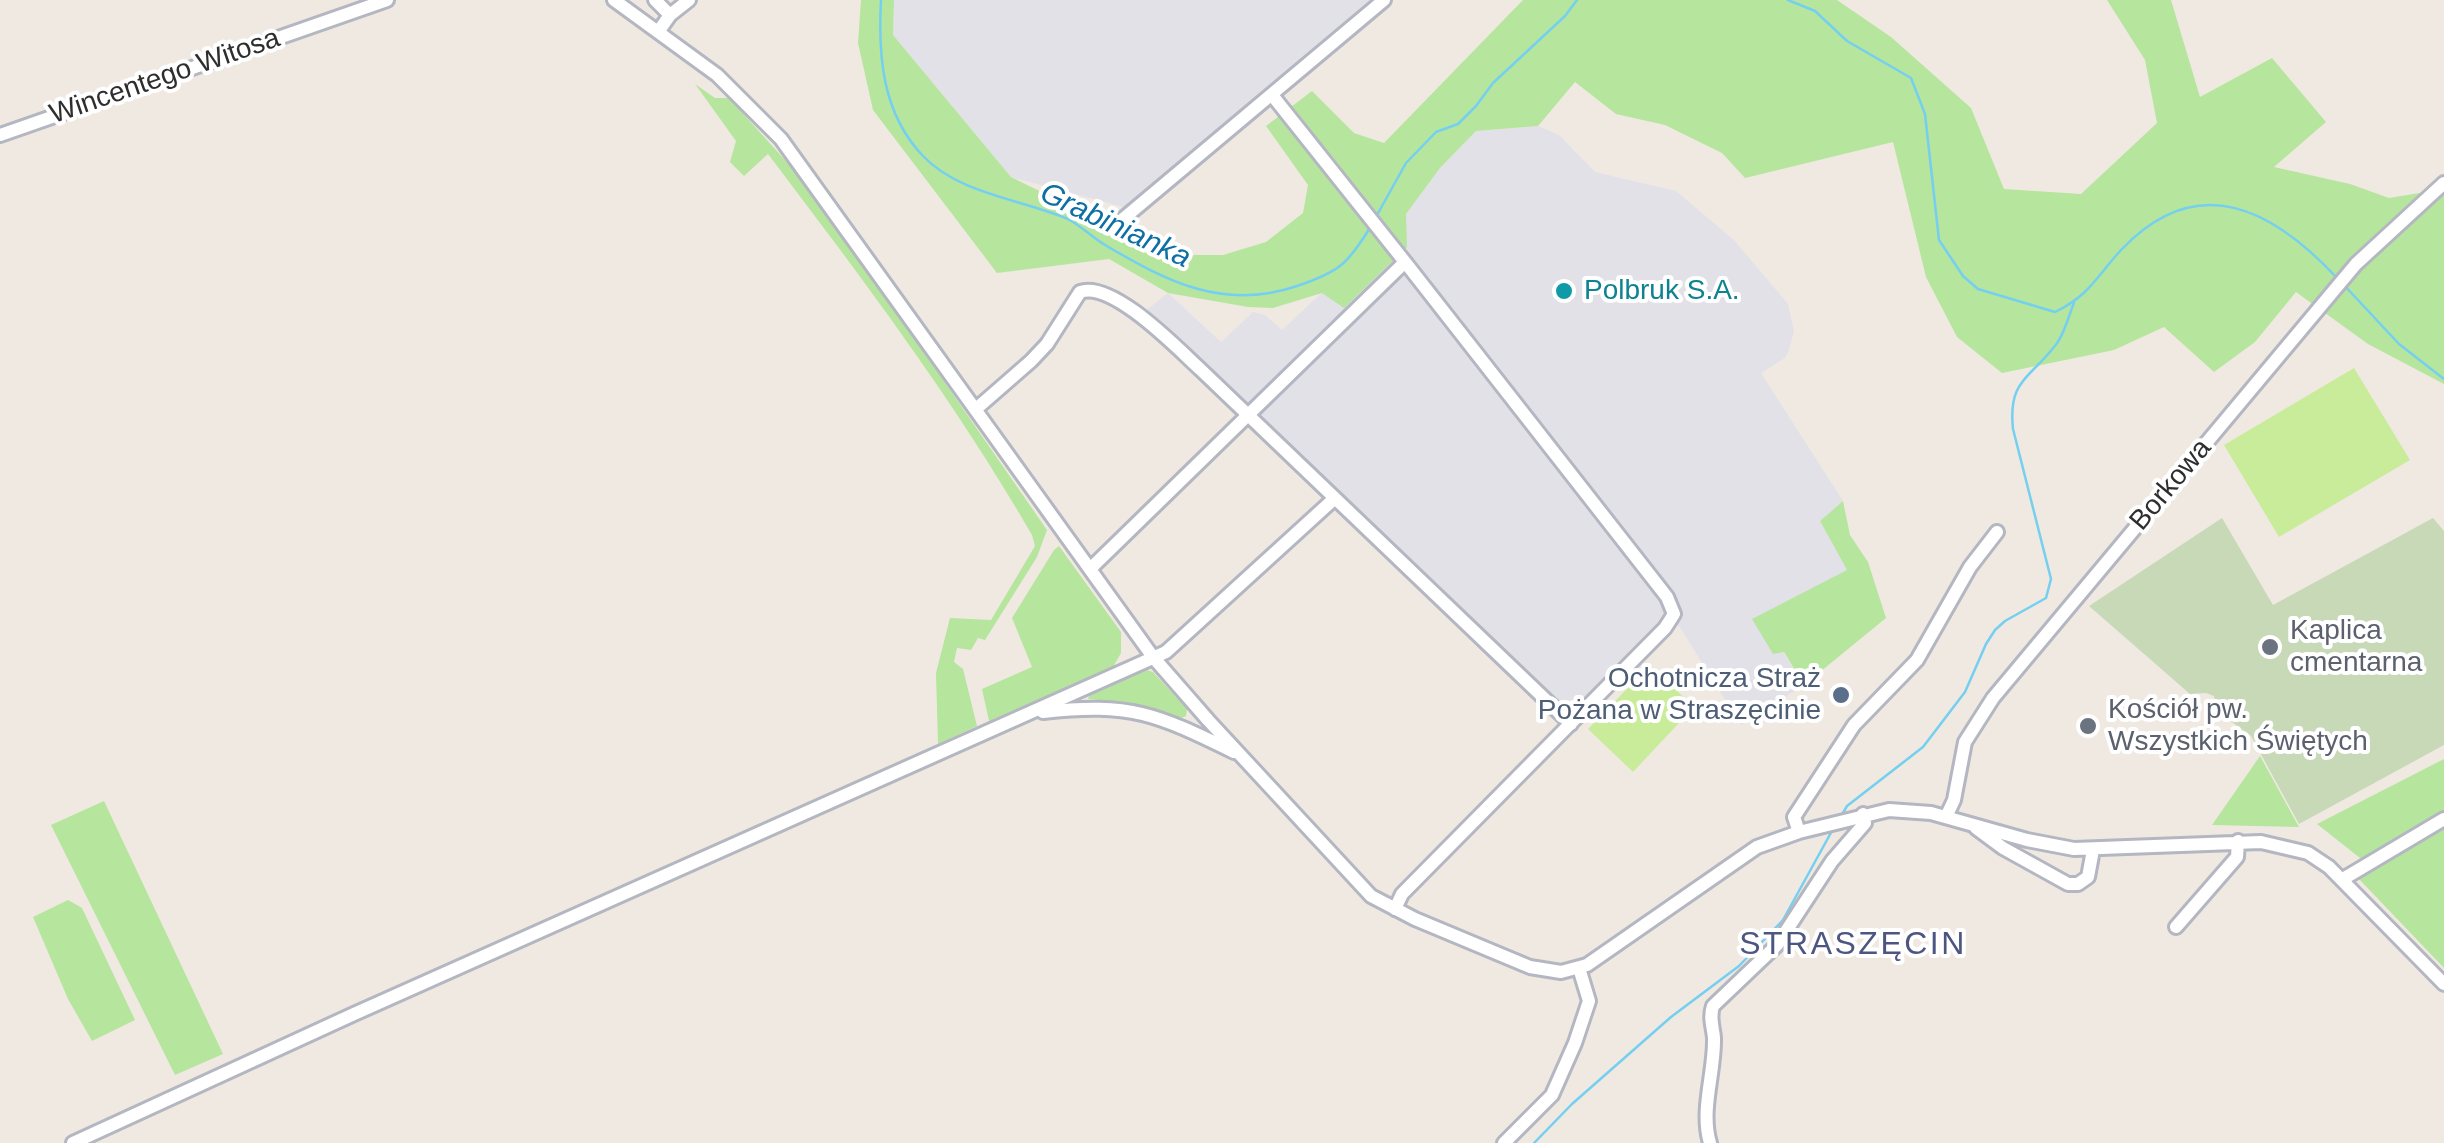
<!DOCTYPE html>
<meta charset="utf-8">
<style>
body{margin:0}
canvas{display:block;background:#efe9e1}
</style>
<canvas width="2444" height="1143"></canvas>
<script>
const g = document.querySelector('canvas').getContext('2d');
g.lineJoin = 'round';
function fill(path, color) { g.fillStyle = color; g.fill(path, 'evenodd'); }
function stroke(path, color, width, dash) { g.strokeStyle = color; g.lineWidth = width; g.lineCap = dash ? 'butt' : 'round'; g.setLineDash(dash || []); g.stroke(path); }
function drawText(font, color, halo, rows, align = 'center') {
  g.font = font + ' Helvetica,sans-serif'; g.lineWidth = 8; g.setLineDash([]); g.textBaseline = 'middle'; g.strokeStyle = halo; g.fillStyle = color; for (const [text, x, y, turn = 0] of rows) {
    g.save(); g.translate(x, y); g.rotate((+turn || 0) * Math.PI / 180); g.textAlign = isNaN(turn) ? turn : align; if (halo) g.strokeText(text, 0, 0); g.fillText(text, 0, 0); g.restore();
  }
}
fill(new Path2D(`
 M894 0H1372L1127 208 1011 177 893 35Z
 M1538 126 1559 135 1595 172 1676 191 1734 240 1788 304 1794 331 1789 350 1785 358 1761 373 1843 501 1820 521 1847 570 1783 652 1804 685 1741 725 1679 626 1665 622 1572 714 1144 312 1168 293 1221 342 1253 312 1265 315 1282 330 1406 214 1440 168 1476 131Z`), '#e3e1e8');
fill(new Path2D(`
 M861 0H894L893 35 1011 177 1169 255H1223L1266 242 1303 213 1308 185 1266 126 1312 91 1354 133 1384 143 1523 0H1837L1891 37 1971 108 2004 189 2081 194 2157 123 2145 60 2107 0H2171L2200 97 2272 58 2326 122 2274 167 2350 184 2389 198 2444 189V384L2368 344 2296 292 2255 342 2214 372 2164 327 2114 350 2002 373 1957 337 1926 277 1893 142 1745 178 1722 153 1665 125 1616 114 1575 82 1538 126 1476 131 1440 168 1406 214 1407 247 1344 308 1322 293 1273 308 1248 307 1168 293 1109 259 997 273 873 110 858 43Z
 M695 84 715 98H729L794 170 797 169 1047 530 1037 557 985 640 978 638 971 650 957 648 954 662 963 669 977 726 938 744 936 673 950 618 991 620 1035 546 1032 535C954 400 862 278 768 154L744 176 730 162 736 141Z
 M1843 501 1850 535 1868 562 1886 618 1804 685 1784 652 1773 654 1752 619 1847 570 1820 521Z
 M1059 546 1121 632V653L1113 667 989 721 982 689 1032 667 1012 618 1054 550Z
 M1147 670 1153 672 1187 709 1186 716 1181 718 1131 703 1088 699 1090 693Z
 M2260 756 2299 827 2212 825Z
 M2444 759V968L2359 879 2374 869 2317 824Z
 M104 801 223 1054 175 1075 51 825Z
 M68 900 82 908 135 1020 92 1041 68 999 33 917Z`), '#b6e59e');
fill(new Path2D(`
 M2222 518 2273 605 2433 518 2444 531V745L2299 824 2251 736 2217 711 2214 696 2206 693 2190 694 2089 606Z`), '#c8d9b8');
fill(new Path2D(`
 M2354 368 2410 460 2279 537 2224 445Z
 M1650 665 1694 707 1633 772 1588 729Z`), '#c9ec9a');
stroke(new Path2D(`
 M881 0C878 56 882 113 923 156 959 194 1021 199 1068 219 1081 226 1092 237 1105 245 1168 282 1224 311 1297 286 1339 272 1348 264 1371 226
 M1788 0 1815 11 1847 41 1911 78 1925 114 1939 240 1963 276 1978 289 2055 312C2090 295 2096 277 2121 250 2198 169 2273 209 2338 279
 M1377 215 1406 163 1436 132 1458 124 1476 106 1493 83 1565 16 1577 0
 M2343 284 2399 344 2444 379
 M1840 818 1847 806 1923 747 1965 692 1986 644 1995 630 2005 621 2046 598 2051 579 2013 429C2008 381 2028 380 2054 347 2064 336 2068 317 2074 303
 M1534 1143 1572 1104 1671 1017 1739 966 1783 920 1833 829`), '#75cff0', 2.5);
const minor = new Path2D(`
 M614 0 717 75 781 139 1153 657 1208 720 1371 896 1415 919 1530 967 1561 972 1587 965 1757 847 1799 832 1889 810 1931 813 2027 840 2074 849 2261 842 2308 853 2329 867 2444 984
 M655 0 670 15
 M658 32 670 15 689 0
 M0 135 387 0
 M1117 224 1384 0
 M976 409 1031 361 1047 344 1080 292C1112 280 1177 348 1200 369L1571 724
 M1090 569 1405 262 1272 95
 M1043 712C1131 702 1156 714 1234 752
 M1946 817 1954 800 1965 742 1993 698 2356 264 2444 183
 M1976 828 2003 848 2068 884H2078L2088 877 2093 850
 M1799 832 1794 817 1854 725 1917 660 1970 567 1997 532
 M2343 879 2444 819
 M1395 909 1402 894 1665 628 1674 614 1667 597 1405 262
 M2176 927 2237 857 2238 841
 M73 1143 354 1014 1166 652 1335 498
 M1504 1143 1552 1095 1575 1043 1589 1001 1579 968
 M1710 1143C1700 1110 1715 1072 1714 1038 1713 1026 1709 1018 1713 1006L1777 945 1832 861 1865 823 1863 814`);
stroke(minor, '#b4b7c1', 18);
stroke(minor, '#fff', 12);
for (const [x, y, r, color] of [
 [1564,291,10,"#0f9aa8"],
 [2270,647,10,"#6b7280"],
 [1841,695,10,"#5c6f8a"],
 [2088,726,10,"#6b7280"]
]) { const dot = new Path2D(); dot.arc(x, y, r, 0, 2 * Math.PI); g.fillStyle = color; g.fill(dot); stroke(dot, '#fff', 4); }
drawText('28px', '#2e2e2e', '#fff', [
 ["Wincentego Witosa",165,77,-19],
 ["Borkowa",2171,485,-50]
]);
drawText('28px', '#0d838f', '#fff', [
 ["Polbruk S.A.",1584,291]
], 'left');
drawText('28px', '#5b616d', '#fff', [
 ["Kaplica",2290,631],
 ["cmentarna",2290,663],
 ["Kościół pw.",2108,710],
 ["Wszystkich Świętych",2108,742]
], 'left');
drawText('28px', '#4e5e75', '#fff', [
 ["Ochotnicza Straż",1821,679],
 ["Pożana w Straszęcinie",1821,711]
], 'right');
drawText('italic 30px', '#0d6fa3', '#fff', [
 ["Grabinianka",1115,226,25]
]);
g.letterSpacing = '2.5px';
drawText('32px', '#4d5680', '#fff', [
 ["STRASZĘCIN",1853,945]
]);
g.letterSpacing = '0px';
</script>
